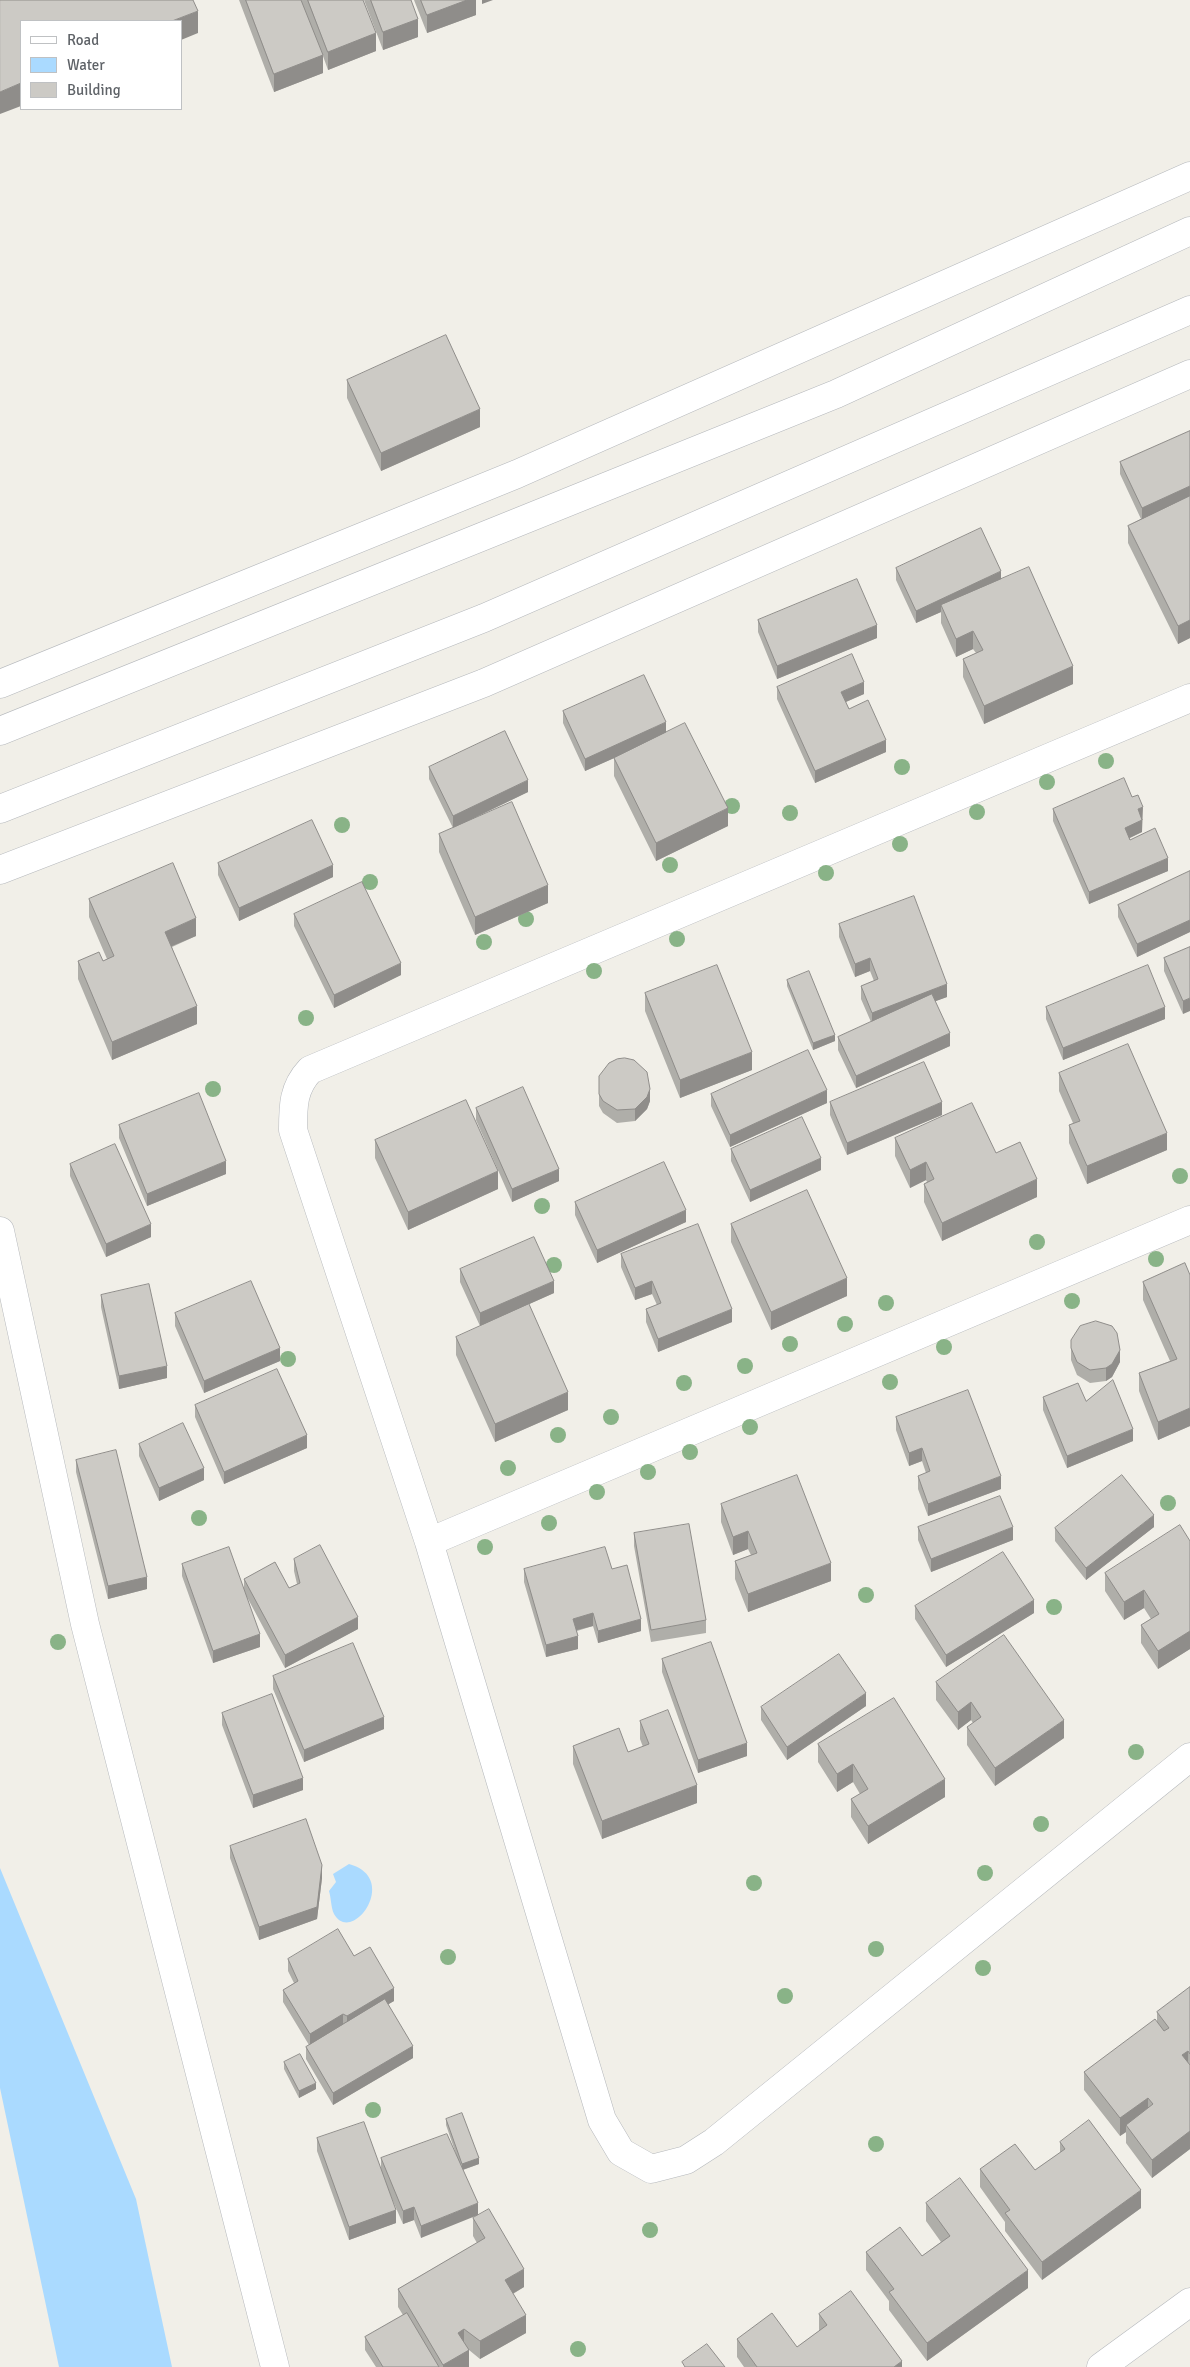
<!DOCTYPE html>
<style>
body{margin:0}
#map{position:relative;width:1190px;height:2367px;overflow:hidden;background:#f1efe8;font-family:Signika,sans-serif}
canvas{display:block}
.legend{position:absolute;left:20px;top:20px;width:162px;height:90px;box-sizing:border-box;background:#fff;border:1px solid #bfc1c3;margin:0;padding:6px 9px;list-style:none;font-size:15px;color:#5f6368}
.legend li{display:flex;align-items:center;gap:10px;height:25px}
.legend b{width:25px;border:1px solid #bfc1c3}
</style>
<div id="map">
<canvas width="1190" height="2367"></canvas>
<ul class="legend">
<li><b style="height:6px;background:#fff"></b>Road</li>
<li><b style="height:14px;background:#aadaff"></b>Water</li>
<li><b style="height:14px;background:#cccac5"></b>Building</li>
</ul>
</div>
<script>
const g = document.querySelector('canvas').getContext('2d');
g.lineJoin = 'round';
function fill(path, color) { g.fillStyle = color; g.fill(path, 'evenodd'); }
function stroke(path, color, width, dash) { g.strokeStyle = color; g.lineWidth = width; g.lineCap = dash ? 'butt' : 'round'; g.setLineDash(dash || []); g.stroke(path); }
fill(new Path2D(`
 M349 1864C401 1878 352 1946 334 1914 331 1908 331 1897 329 1891L336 1882 333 1874Z
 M0 1868 136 2199 172 2367H59L0 2088Z`), '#aadaff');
const minor = new Path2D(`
 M0 684 517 474 1190 176
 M1190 698 310 1070C293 1088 293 1106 293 1130L429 1542 602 2120 621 2152 651 2169 686 2160 714 2142 1190 1757
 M0 731 836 394 1190 231
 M0 809 484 618 1190 310
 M0 870 484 683 1190 374
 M0 1231 85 1624 275 2367
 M429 1542 1190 1220
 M1101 2367 1190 2302`);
stroke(minor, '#b5b8bc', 29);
stroke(minor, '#fff', 28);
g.fillStyle = '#89b387';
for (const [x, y] of [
 [1106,761],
 [902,767],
 [1047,782],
 [732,806],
 [977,812],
 [790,813],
 [342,825],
 [900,844],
 [670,865],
 [826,873],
 [370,882],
 [526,919],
 [677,939],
 [484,942],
 [594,971],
 [306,1018],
 [213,1089],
 [1180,1176],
 [542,1206],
 [1037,1242],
 [1156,1259],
 [554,1265],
 [1072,1301],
 [886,1303],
 [845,1324],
 [790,1344],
 [944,1347],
 [288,1359],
 [745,1366],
 [890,1382],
 [684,1383],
 [611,1417],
 [750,1427],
 [558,1435],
 [690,1452],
 [508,1468],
 [648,1472],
 [597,1492],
 [1168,1503],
 [199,1518],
 [549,1523],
 [485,1547],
 [866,1595],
 [1054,1607],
 [58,1642],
 [1136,1752],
 [1041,1824],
 [985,1873],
 [754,1883],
 [876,1949],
 [448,1957],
 [983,1968],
 [785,1996],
 [373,2110],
 [876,2144],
 [650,2230],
 [578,2349]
]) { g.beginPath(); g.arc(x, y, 8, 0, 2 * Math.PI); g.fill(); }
fill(new Path2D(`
 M239 0H363L376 51 328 70 323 56V73L274 92Z
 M364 0H411L418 37 383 50Z
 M414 0H476V15L427 33Z
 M347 380 480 427 381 471 347 398Z
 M1190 431V638L1178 644 1128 543V526L1141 519 1120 474V462Z
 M896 568 1001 579 1073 684 984 724 963 677V659L976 653 973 649 956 657 941 623V612L916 623 896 580Z
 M758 620 877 638 777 679 758 632Z
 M777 687 864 694 846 702 849 709 886 752 815 783 777 699Z
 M563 711 666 732 728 826 656 861 614 776V758L585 771 563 723Z
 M429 767 528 792 458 826 548 903 475 935 439 852V834L453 828 429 779Z
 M1053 809 1143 819 1142 820V832L1130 838V840L1168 871 1089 904 1053 821Z
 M218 863 333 877 239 921 218 875Z
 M1190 871V932L1137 957 1118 917V905Z
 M89 899 196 936 172 947 197 1024 112 1060 78 979V961H103L107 959 89 917Z
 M294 914 401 975 334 1008 294 926Z
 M839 924 947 997 935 1001 950 1046 856 1088 838 1050V1037L871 1022 861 999V986L874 981 870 971 855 977 839 937Z
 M1190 947 1183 1014 1164 971V958Z
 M787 980 835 1041 813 1050 787 986Z
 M645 993 752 1070 680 1098 645 1011Z
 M1046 1007 1165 1019 1063 1060 1046 1019Z
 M1059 1073 1167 1150 1087 1184 1069 1143V1125L1073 1123 1059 1091Z
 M599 1076 650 1101 647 1109 635 1121 617 1123 603 1113 599 1106Z
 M711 1094 827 1103 730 1147 711 1106Z
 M830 1102 942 1115 847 1155 830 1115Z
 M476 1108 559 1181 512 1202 476 1120Z
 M119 1125 226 1174 147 1206 119 1138Z
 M895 1138 996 1153 1037 1197 942 1241 924 1202V1184L927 1182 926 1180 910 1188 895 1156Z
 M375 1140 498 1189 408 1230 375 1158Z
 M731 1149 821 1170 750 1202 731 1161Z
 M70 1164 151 1237 106 1257 70 1176Z
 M575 1202 686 1222 597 1263 575 1215Z
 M731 1224 847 1296 771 1330 731 1242Z
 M621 1254 732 1322 658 1352 646 1322V1309L657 1305 652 1294 635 1300 621 1267Z
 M1185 1263 1190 1426 1158 1440 1139 1391V1373L1170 1361 1143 1300V1282Z
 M460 1269 554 1293 480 1326 460 1282Z
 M101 1295 167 1378 119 1389 101 1307Z
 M175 1313 280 1361 204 1393 175 1326Z
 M456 1337 568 1410 495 1442 456 1355Z
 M1071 1348 1120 1362 1112 1377 1106 1381 1090 1383 1077 1375 1071 1360Z
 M1043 1397 1086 1401 1133 1441 1067 1468 1043 1410Z
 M195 1405 307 1448 224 1484 195 1417Z
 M896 1417 1001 1489 928 1516 918 1489V1476L926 1473 922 1461 909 1466 896 1430Z
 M139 1444 204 1480 159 1501 139 1456Z
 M76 1460 147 1589 108 1599 76 1472Z
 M721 1504 831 1581 748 1612 735 1579V1561L751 1555 748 1549 733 1555 721 1522Z
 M918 1527 1013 1540 931 1572 918 1540Z
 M1154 1527 1086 1580 1055 1541V1528Z
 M634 1533 706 1620V1633L651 1642 634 1546Z
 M1190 1541V1649L1158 1669 1141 1643V1625L1151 1619 1144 1608 1124 1620 1105 1591V1573Z
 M294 1559 358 1629 285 1668 247 1597 260 1647 213 1663 182 1576V1564L244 1588V1579L289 1588 297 1584 294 1571Z
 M524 1569H612L641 1631 598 1643 593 1626 577 1631 578 1649 546 1657 524 1582Z
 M915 1606 1034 1613 946 1667 915 1619Z
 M662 1659 747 1756 698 1773 662 1672Z
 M273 1676 384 1729 304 1762 273 1689Z
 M936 1682 1064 1738 995 1786 967 1745V1727L973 1723 971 1720 958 1730 936 1700Z
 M866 1706 787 1760 761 1720V1707Z
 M222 1713 303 1790 253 1808 222 1725Z
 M640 1721 697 1803 602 1839 573 1764V1746L628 1752 643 1747 640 1739Z
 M818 1744 945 1797 868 1844 851 1817V1799L860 1794 853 1782 837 1792 818 1762Z
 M230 1846 322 1878 317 1919 259 1940 230 1858Z
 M354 1956 394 2001 388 2004 413 2058 333 2105 306 2059V2047L309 2045 283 2002V1990L294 1983 288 1971V1959Z
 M1190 1987V2149L1152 2178 1126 2143V2132L1120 2136 1084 2090V2072L1157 2022V2012Z
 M284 2062 316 2089 299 2098 284 2069Z
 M446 2119 479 2164 463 2170 421 2238 414 2220 403 2224 389 2192 396 2223 349 2240 317 2151V2138L381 2168V2158L456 2154 446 2125Z
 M1060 2142 1141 2208 1042 2280 1005 2231V2222L980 2187V2169L1035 2170 1060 2153Z
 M926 2203 1028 2288 927 2361 889 2310V2301L866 2270V2252L922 2256 941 2242 926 2221Z
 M473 2218 524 2287 513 2294 526 2333 480 2359 469 2350V2367H376L365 2350V2337L403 2315 398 2307V2289L477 2243 473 2236Z
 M819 2314 902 2367H744L737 2357V2339L797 2347 819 2331Z`), '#afaea9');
fill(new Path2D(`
 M467 0H476V15L427 33V15Z
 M482 0H493L482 4Z
 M198 11V33L181 40V21H172Z
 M418 19V37L383 50V32Z
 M376 33V51L328 70V52Z
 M323 55V73L274 92V74Z
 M21 83V106L0 114V92Z
 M480 409V427L381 471V453Z
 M1190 486V499L1142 520V508Z
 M1001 571V584L941 605V612L916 623V611Z
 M1190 620V638L1178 644V626Z
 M877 625V638L777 679V666Z
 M973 631V649L956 657V639Z
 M1073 666V684L984 724V706Z
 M864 682V694L841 704V692Z
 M666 722V735L585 771V759Z
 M886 740V752L815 783V771Z
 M528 780V792L453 828V816Z
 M1143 807 1142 832 1125 840V828L1138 809Z
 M728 808V826L656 861V843Z
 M1168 858V871L1089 904V892Z
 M333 865V877L239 921V908Z
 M548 885V903L475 935V917Z
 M196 918V936L165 949V932Z
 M1190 920V932L1137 957V944Z
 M870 958V971L855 977V964Z
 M401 963V975L334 1008V995Z
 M947 984V997L872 1025V1013Z
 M1190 998V1011L1183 1014V1001Z
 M197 1006V1024L112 1060V1042Z
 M1165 1007V1019L1063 1060V1048Z
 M950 1033V1046L856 1088V1076Z
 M835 1035V1041L813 1050V1043Z
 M752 1052V1070L680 1098V1080Z
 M650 1089V1101L647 1109 635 1121V1109Z
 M827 1090V1103L730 1147V1135Z
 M942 1102V1115L847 1155V1143Z
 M1167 1133V1150L1087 1184V1166Z
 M821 1158V1170L750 1202V1190Z
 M226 1161V1174L147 1206V1194Z
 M926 1162V1180L910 1188V1170Z
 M559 1169V1181L512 1202V1189Z
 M498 1171V1189L408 1230V1212Z
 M1037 1179V1197L942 1241V1223Z
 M686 1210V1222L597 1263V1250Z
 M151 1224V1237L106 1257V1244Z
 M847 1278V1296L771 1330V1312Z
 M554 1281V1293L480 1326V1313Z
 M652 1281V1294L635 1300V1288Z
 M732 1309V1322L658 1352V1339Z
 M280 1348V1361L204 1393V1381Z
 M1120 1350V1362L1112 1377 1106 1381V1368Z
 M167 1366V1378L119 1389V1376Z
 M568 1392V1410L495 1442V1424Z
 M1190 1408V1426L1158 1440V1422Z
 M1133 1429V1441L1067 1468V1456Z
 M307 1435V1448L224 1484V1472Z
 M922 1448V1461L909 1466V1453Z
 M204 1468V1480L159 1501V1488Z
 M1001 1476V1489L928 1516V1504Z
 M1154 1515V1527L1086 1580V1568Z
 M1013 1527V1540L931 1572V1559Z
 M748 1531V1549L733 1555V1537Z
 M831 1563V1581L748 1612V1594Z
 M147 1577V1589L108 1599V1586Z
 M1144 1590V1608L1124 1620V1602Z
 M1034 1600V1613L946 1667V1655Z
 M593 1613V1626L573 1631V1619Z
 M358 1617V1629L285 1668V1655Z
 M641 1619V1631L598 1643V1631Z
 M1190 1631V1649L1158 1669V1651Z
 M260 1634V1647L213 1663V1651Z
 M578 1636V1649L546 1657V1645Z
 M866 1693V1706L787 1760V1747Z
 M971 1702V1720L958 1730V1712Z
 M384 1717V1729L304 1762V1750Z
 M1064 1720V1738L995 1786V1768Z
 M747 1743V1756L698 1773V1760Z
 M853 1764V1782L837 1792V1774Z
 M303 1778V1790L253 1808V1795Z
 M945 1779V1797L868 1844V1826Z
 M697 1785V1803L602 1839V1821Z
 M322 1865V1878L317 1919 259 1940V1927Z
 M394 1988V2001L347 2029V2016Z
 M343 2014V2027L310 2046V2034Z
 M413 2046V2058L333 2105V2093Z
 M1188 2051V2069L1182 2055Z
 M316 2083V2089L299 2098V2091Z
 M1148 2098V2116L1126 2125V2132L1120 2136V2118Z
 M1190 2131V2149L1152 2178V2160Z
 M479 2158V2164L462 2170V2164Z
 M1141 2190V2208L1042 2280V2262Z
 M478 2203V2215L421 2238V2226Z
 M414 2207V2220L403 2224V2211Z
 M396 2210V2223L349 2240V2227Z
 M524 2269V2287L505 2298V2280Z
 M1028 2270V2288L927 2361V2343Z
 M526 2315V2333L480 2359V2341Z
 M464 2329V2347L458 2333Z
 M469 2350V2367H443V2365Z
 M902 2361V2367H894Z`), '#8f8d8a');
const building = new Path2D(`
 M0 0H193L198 11 172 21H21V83L0 92Z
 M246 0H301L323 55 274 74Z
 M308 0H363L376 33 328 52Z
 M371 0H411L418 19 383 32Z
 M421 0H467L427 15Z
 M446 335 480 409 381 453 347 380Z
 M1190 431V486L1142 508 1120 462Z
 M1190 496V620L1178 626 1128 526Z
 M981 528 1001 571 916 611 896 568Z
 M1029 567 1073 666 984 706 963 659 983 650 973 631 956 639 941 605Z
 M857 579 877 625 777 666 758 620Z
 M852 654 864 682 841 692 849 709 868 700 886 740 815 771 777 687Z
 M644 675 666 722 585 759 563 711Z
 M685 723 728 808 656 843 614 758Z
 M505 731 528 780 453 816 429 767Z
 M1124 778 1132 797 1138 795 1143 807 1138 809 1142 820 1125 828 1130 840 1155 828 1168 858 1089 892 1053 809Z
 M512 802 548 885 475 917 439 834Z
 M312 820 333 865 239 908 218 863Z
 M173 863 196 918 165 932 197 1006 112 1042 78 961 99 952 103 961 114 956 89 899Z
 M1190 871V920L1137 944 1118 905Z
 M362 882 401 963 334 995 294 914Z
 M914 896 947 984 872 1013 861 986 878 979 870 958 855 964 839 924Z
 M1190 947V998L1183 1001 1164 958Z
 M717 965 752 1052 680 1080 645 993Z
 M1148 965 1165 1007 1063 1048 1046 1007Z
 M809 971 835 1035 813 1043 787 980Z
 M932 994 950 1033 856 1076 838 1037Z
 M1128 1044 1167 1133 1087 1166 1069 1125 1080 1121 1059 1073Z
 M808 1050 827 1090 730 1135 711 1094Z
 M625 1058 634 1060 647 1072 650 1089 647 1097 635 1109 617 1110 603 1101 599 1094V1076L609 1063 617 1059Z
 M924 1062 942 1102 847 1143 830 1102Z
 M523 1087 559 1169 512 1189 476 1108Z
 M199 1093 226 1161 147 1194 119 1125Z
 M466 1100 498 1171 408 1212 375 1140Z
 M972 1103 996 1153 1020 1142 1037 1179 942 1223 924 1184 934 1179 926 1162 910 1170 895 1138Z
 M802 1117 821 1158 750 1190 731 1149Z
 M115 1144 151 1224 106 1244 70 1164Z
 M664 1162 686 1210 597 1250 575 1202Z
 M807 1190 847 1278 771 1312 731 1224Z
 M698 1224 732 1309 658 1339 646 1309 661 1303 652 1281 635 1288 621 1254Z
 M534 1237 554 1281 480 1313 460 1269Z
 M1185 1263 1190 1275V1408L1158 1422 1139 1373 1177 1359 1143 1282Z
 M251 1281 280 1348 204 1381 175 1313Z
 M149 1284 167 1366 119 1376 101 1295Z
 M529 1304 568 1392 495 1424 456 1337Z
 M1096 1321 1112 1326 1117 1333 1120 1350 1112 1364 1106 1368 1090 1370 1077 1362 1071 1348V1340L1080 1326Z
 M277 1369 307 1435 224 1472 195 1405Z
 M1113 1380 1133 1429 1067 1456 1043 1397 1078 1383 1086 1401Z
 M968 1390 1001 1476 928 1504 918 1476 930 1471 922 1448 909 1453 896 1417Z
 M183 1423 204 1468 159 1488 139 1444Z
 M116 1450 147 1577 108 1586 76 1460Z
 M797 1475 831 1563 748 1594 735 1561 757 1553 748 1531 733 1537 721 1504Z
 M1122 1475 1154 1515 1086 1568 1055 1528Z
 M1000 1496 1013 1527 931 1559 918 1527Z
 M689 1524 706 1620 651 1630 634 1533Z
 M1180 1525 1190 1541V1631L1158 1651 1141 1625 1159 1614 1144 1590 1124 1602 1105 1573Z
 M320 1545 358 1617 285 1655 244 1579 275 1562 289 1588 300 1583 294 1559Z
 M229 1547 260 1634 213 1651 182 1564Z
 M605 1547 612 1569 627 1565 641 1619 598 1631 593 1613 573 1619 578 1636 546 1645 524 1569Z
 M1003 1552 1034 1600 946 1655 915 1606Z
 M1004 1635 1064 1720 995 1768 967 1727 981 1717 971 1702 958 1712 936 1682Z
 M711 1642 747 1743 698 1760 662 1659Z
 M353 1643 384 1717 304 1750 273 1676Z
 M839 1654 866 1693 787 1747 761 1707Z
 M272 1694 303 1778 253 1795 222 1713Z
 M894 1698 945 1779 868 1826 851 1799 868 1789 853 1764 837 1774 818 1744Z
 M668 1710 697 1785 602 1821 573 1746 619 1728 628 1752 649 1744 640 1721Z
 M306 1819 322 1865 317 1907 259 1927 230 1846Z
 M338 1929 354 1956 370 1947 394 1988 347 2016 343 2014 310 2034 283 1990 298 1981 288 1959Z
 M1190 1987V2054L1188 2051 1182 2055 1190 2065V2131L1152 2160 1126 2125 1153 2104 1148 2098 1120 2118 1084 2072 1155 2019 1164 2031 1169 2028 1157 2012Z
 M385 1999 413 2046 333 2093 306 2047Z
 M300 2054 316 2083 299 2091 284 2062Z
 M462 2113 479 2158 462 2164 446 2119Z
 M1089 2120 1141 2190 1042 2262 1005 2213 1010 2210 980 2169 1015 2144 1035 2170 1065 2149 1060 2142Z
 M364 2122 396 2210 349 2227 317 2138Z
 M447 2134 478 2203 421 2226 414 2207 403 2211 381 2158Z
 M960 2178 1028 2270 927 2343 889 2292 894 2289 866 2252 900 2227 922 2256 950 2236 926 2203Z
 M489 2209 524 2269 505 2280 526 2315 480 2341 464 2329 458 2333 469 2350 443 2365 398 2289 485 2238 473 2218Z
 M851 2291 902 2361 894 2367H757L737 2339 772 2313 797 2347 827 2325 819 2314Z
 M407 2313 439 2367H383L365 2337Z
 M707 2344 725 2367H685L682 2362Z`);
fill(building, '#cccac5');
stroke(building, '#8f8d8a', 1);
</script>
